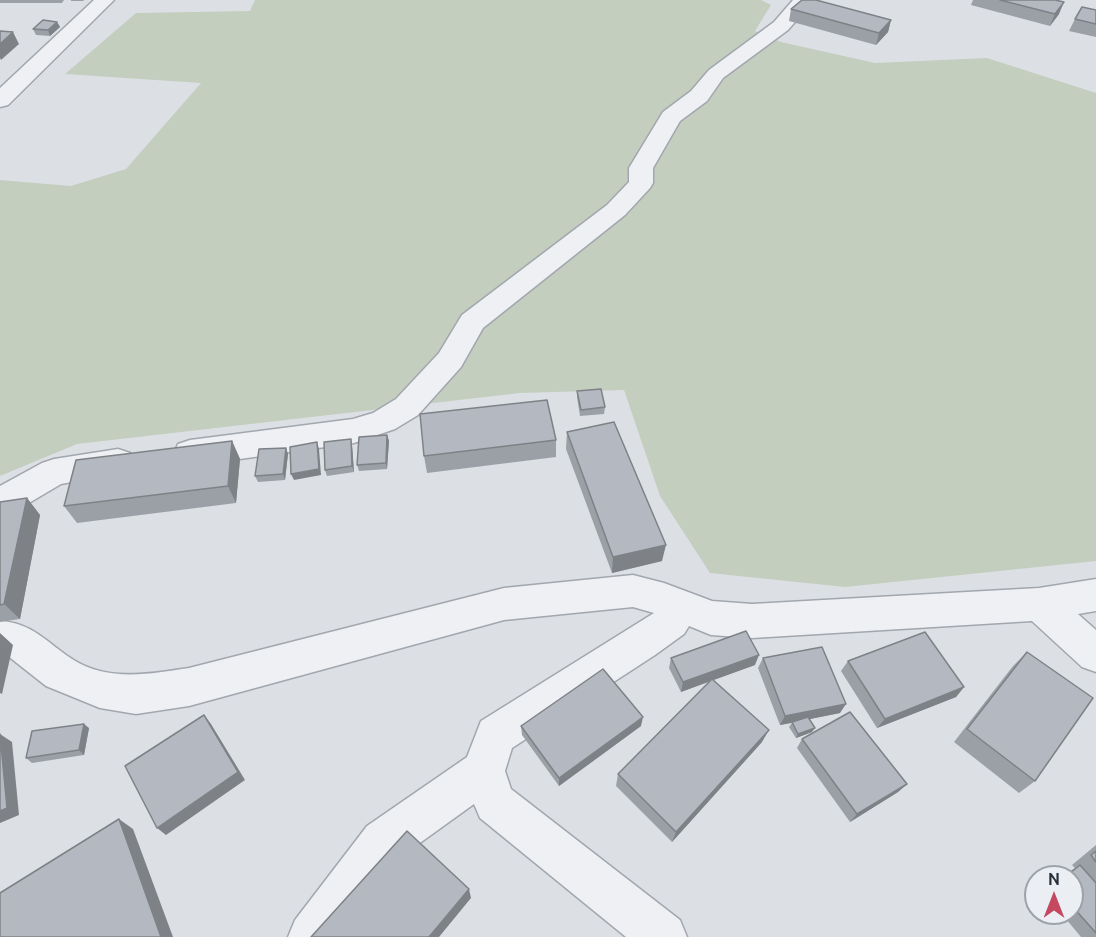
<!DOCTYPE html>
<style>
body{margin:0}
#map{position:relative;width:1096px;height:937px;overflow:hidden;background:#dce0e5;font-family:Ubuntu,sans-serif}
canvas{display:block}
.north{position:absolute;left:1024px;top:865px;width:60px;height:60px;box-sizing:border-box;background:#ebeff3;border:2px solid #9da2a9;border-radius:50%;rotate:0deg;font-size:16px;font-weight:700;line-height:24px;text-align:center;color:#272f3a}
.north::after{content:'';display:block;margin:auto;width:21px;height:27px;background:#c34860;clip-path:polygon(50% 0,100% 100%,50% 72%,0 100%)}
</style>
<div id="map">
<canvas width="1096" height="937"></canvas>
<div class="north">N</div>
</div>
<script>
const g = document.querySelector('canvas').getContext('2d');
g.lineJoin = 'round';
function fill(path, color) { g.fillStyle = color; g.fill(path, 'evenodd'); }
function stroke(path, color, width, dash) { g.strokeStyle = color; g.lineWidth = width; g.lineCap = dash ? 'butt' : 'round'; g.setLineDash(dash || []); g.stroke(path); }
fill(new Path2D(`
 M255 0H761L771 5 755 31 781 42 875 63 987 58 1096 93V561L845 587 710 573 660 496 624 390 520 393 77 444 0 476V180L71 186 126 169 201 83 65 74 136 13 250 11Z`), '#c3cebe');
const minor = new Path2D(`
 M94 0H114L8 105 0 107V88Z
 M793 0H814L788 30 723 78 707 101 680 121 653 168V183L650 188 625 215 483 328 461 367 418 415 395 429 354 443 190 466 178 462 174 453 178 444 190 440 353 419 373 413 396 399 439 353 462 315 607 205 629 182V168L663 112 691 91 709 70 774 22Z
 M118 449 130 453 134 462 130 471 61 484 12 513 0 517V486L42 463 54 459Z
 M633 575 664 583 712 601 752 604 1039 588 1096 579V611L1078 614 1096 630V672L1082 667 1032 621 752 638 711 635 689 626 684 634 655 655 512 748 505 771 511 789 680 920 687 937H626L480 818 474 804 399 858 341 937H288L295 920 367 826 467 757 481 721 654 613 633 607 504 620 189 706 136 714 100 708 46 686 8 656 0 655V621C33 623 46 642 72 659 107 682 150 674 189 668L504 588Z`);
stroke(minor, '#a2a7ae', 3);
fill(minor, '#eef0f4');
fill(new Path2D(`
 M0 0H64L62 3H0Z
 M71 0H84L83 1H71Z
 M973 0H1055L1059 14 1050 26 971 5Z
 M791 9 891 20 888 32 876 45 789 21Z
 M1096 10V37L1069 31 1075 19Z
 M57 22 60 27 50 36 36 35 33 29Z
 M577 391 605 407 604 414 580 416 577 397Z
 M567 432 662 561 612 573 566 449Z
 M387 435 389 441 387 469 359 471 357 465Z
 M556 440V457L427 473 424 456Z
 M232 441 240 459 236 503 77 523 64 506Z
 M352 445 354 472 327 476 325 470Z
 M286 448 288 454 285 480 258 482 255 476Z
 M27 498 40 515 20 619 0 622V502Z
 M1027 652 1035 781 1019 793 954 742 1013 666Z
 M671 658 755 665 712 680 762 742 672 842 616 786 618 774 711 680 681 692 669 668Z
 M763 658 840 713 810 719 812 732 796 738 789 727 792 723 780 725 758 668Z
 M848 661 964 687 956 697 877 728 841 671Z
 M521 726H641L559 786 522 735Z
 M89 728 84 755 32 763 26 758Z
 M802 739 907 784 898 792 850 822 797 748Z
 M1096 845V937H1081L1061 913H1072V877H1061L1075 868 1072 865Z`), '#9b9fa6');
fill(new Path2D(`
 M1064 2 1059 14 1050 26 1055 14Z
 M891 20 888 32 876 45 879 33Z
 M57 22 60 27 50 36 48 30Z
 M13 32 19 44 1 60 0 58V44Z
 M387 435 389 441 387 469 386 463Z
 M351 439 352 445 354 472 352 466Z
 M232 441 240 459 236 503 228 486Z
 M317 442 319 449 321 475 294 480 291 474Z
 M286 448 288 454 285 480 283 474Z
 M27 498 40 515 20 619 4 604Z
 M666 545 662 561 612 573 613 557Z
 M0 633 13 645 2 694 0 693Z
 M759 655 755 665 681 692 683 682Z
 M964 687 956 697 877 728 885 719Z
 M846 704 840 713 780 725 785 716Z
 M204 715 211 724 245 780 166 835 157 828Z
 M643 717 641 726 559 786V778Z
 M84 724 89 728 84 755 79 750Z
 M815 728 812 732 796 738 798 734Z
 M769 730 762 742 672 842 676 832Z
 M0 734 12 742 19 815 0 823Z
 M907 784 898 792 850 822 857 814Z
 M119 819 133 829 173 937H161Z
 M469 889 471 898 439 937H429Z`), '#7e8287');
const building = new Path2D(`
 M802 0H816L891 20 879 33 791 9Z
 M1000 0H1055L1064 2 1055 14Z
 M1082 7 1096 10V24L1075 19Z
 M43 20 57 22 48 30 33 29Z
 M0 31 13 32 0 44Z
 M601 389 605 407 581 410 577 391Z
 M547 400 556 440 424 456 420 414Z
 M614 422 666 545 613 557 567 432Z
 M387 435 386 463 357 465 359 437Z
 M351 439 352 466 325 470 324 442Z
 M232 441 228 486 64 506 76 460Z
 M317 442 319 469 291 474 290 447Z
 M286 448 283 474 255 476 259 449Z
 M27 498 4 604 0 605V502Z
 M746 631 759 655 683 682 671 658Z
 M925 632 964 687 885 719 848 661Z
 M822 647 846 704 785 716 763 658Z
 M1027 652 1093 698 1035 781 967 729Z
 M603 669 643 717 559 778 521 726Z
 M712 679 769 730 676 832 618 774Z
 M850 712 907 784 857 814 802 739Z
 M204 715 238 772 157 828 125 766Z
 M808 717 815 728 798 734 792 722Z
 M84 724 79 750 26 758 32 731Z
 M0 734 7 808 0 811Z
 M119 819 161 937H0V893Z
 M407 831 469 889 429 937H311Z
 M1096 851V862L1091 855Z
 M1080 865 1096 883V933L1072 906V877H1065Z`);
fill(building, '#b4b9c1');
stroke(building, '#7e8287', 1.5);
</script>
